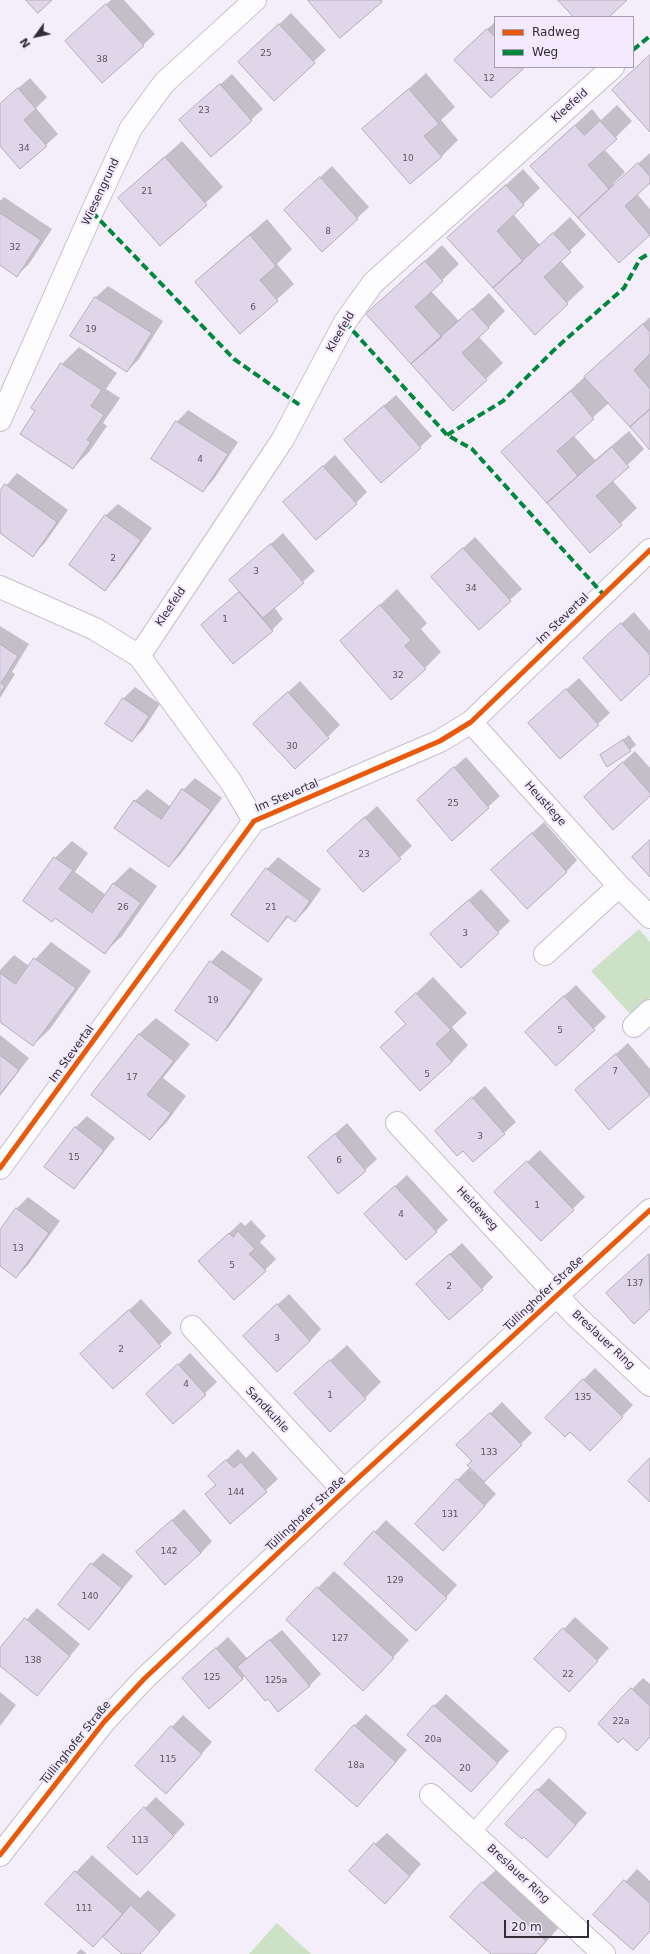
<!DOCTYPE html>
<meta charset="utf-8">
<style>
body{margin:0}
#map{position:relative;width:650px;height:1954px;overflow:hidden;background:#f4eefa;font-family:"DejaVu Sans",sans-serif}
canvas{display:block}
.legend{position:absolute;left:494px;top:16px;width:140px;height:52px;box-sizing:border-box;background:#f3eafe;border:1px solid #a69eaf;margin:0;padding:5px 7px;list-style:none;font-size:12px;color:#322c39}
.legend li{display:flex;align-items:center;gap:8px;height:20px}
.legend b{width:20px;border:1px solid #a69eaf}
.north{position:absolute;left:16px;top:16px;width:40px;height:40px;-webkit-text-stroke:3px #f3eafe;paint-order:stroke;rotate:237deg;font-size:11px;font-weight:700;line-height:16px;text-align:center;color:#322c39}
.north::after{content:'';display:block;margin:auto;width:14px;height:18px;background:#322c39;clip-path:polygon(50% 0,100% 100%,50% 72%,0 100%)}
.scale{position:absolute;left:504px;top:1920px;width:85px;height:18px;box-sizing:border-box;border:2px solid #322c39;border-top:0;padding-left:5px;font-size:12px;line-height:14px;white-space:nowrap;color:#322c39;-webkit-text-stroke:3px #f3eafe;paint-order:stroke}
</style>
<div id="map">
<canvas width="650" height="1954"></canvas>
<ul class="legend">
<li><b style="height:5px;background:#e8590c"></b>Radweg</li>
<li><b style="height:5px;background:#00873e"></b>Weg</li>
</ul>
<div class="north">N</div>
<div class="scale">20 m</div>
</div>
<script>
const g = document.querySelector('canvas').getContext('2d');
g.lineJoin = 'round';
function fill(path, color) { g.fillStyle = color; g.fill(path, 'evenodd'); }
function stroke(path, color, width, dash) { g.strokeStyle = color; g.lineWidth = width; g.lineCap = dash ? 'butt' : 'round'; g.setLineDash(dash || []); g.stroke(path); }
function drawText(font, color, halo, rows, align = 'center') {
  g.font = font + ' "DejaVu Sans",sans-serif'; g.lineWidth = 4; g.setLineDash([]); g.textBaseline = 'middle'; g.strokeStyle = halo; g.fillStyle = color; for (const [text, x, y, turn = 0] of rows) {
    g.save(); g.translate(x, y); g.rotate((+turn || 0) * Math.PI / 180); g.textAlign = isNaN(turn) ? turn : align; if (halo) g.strokeText(text, 0, 0); g.fillText(text, 0, 0); g.restore();
  }
}
fill(new Path2D(`
 M639 929 650 942V998L631 1015 591 971Z
 M277 1923 311 1954H249Z`), '#cce1c5');
fill(new Path2D(`
 M111 0H124L155 34 143 45 78 30Z
 M291 13 326 50 274 99 251 51Z
 M495 22V67H523L491 97 467 48Z
 M426 73 455 107 441 120 458 140 441 157 364 129Z
 M232 74 263 109 251 120H180Z
 M30 78 47 97 36 108 58 134 46 145 0 144V104Z
 M617 105 632 121 604 149 625 172 613 184 614 185 650 153V182L637 194 650 209V234L619 262 582 215 531 166 592 109 601 120Z
 M182 141 223 187 160 244 119 198Z
 M332 166 369 207 322 251 297 199Z
 M523 169 540 188 513 214 540 245 570 217 586 235 560 260 584 287 535 333 449 238Z
 M4 197 52 229 29 264 17 275 0 264V201Z
 M267 219 292 249 277 264 294 284 240 333 196 282 213 266Z
 M442 245 459 264 431 291 459 321 489 293 505 311 479 337 503 363 486 379 367 314Z
 M108 286 163 321 139 359 127 371 71 336 96 297Z
 M650 317V448L609 403 573 435 595 460 629 431 644 449 612 480 637 508 590 552 503 452Z
 M79 347 117 373 106 389 120 398 103 423 107 426 89 452 73 468 37 411 32 408 62 364Z
 M396 395 432 436 420 447 345 440Z
 M188 410 238 442 214 479 203 491 177 422Z
 M335 455 367 492 356 503 284 502Z
 M17 473 68 510 44 544 32 555 0 532V493Z
 M118 504 152 528 116 578 105 589 71 565 106 515Z
 M283 533 315 571 274 607 283 619 272 630 202 625 240 591 231 580Z
 M475 537 522 589 479 628 432 577Z
 M397 589 427 623 421 629 441 652 425 668 341 641Z
 M634 612 650 631V673L596 647Z
 M0 626 29 644 12 672 15 674 0 698Z
 M579 678 610 713 560 758 541 712Z
 M300 681 340 725 295 768 266 712Z
 M135 687 160 704 143 730 132 741 107 724 124 698Z
 M629 735 636 745 630 750 601 756Z
 M635 751 650 768V795L585 797Z
 M466 757 500 796 452 840 429 789Z
 M195 778 222 798 180 855 169 866 135 801 147 789 171 807 183 790Z
 M377 806 412 846 364 891 328 851Z
 M544 822 577 860 566 872 492 870Z
 M72 841 88 853 75 872 106 895 114 883 130 867 157 886 122 936 105 952 56 917 25 900 55 858Z
 M278 857 321 889 307 909 295 921 289 916 268 941 267 869Z
 M481 889 510 921 461 967 443 923Z
 M51 942 91 971 50 1029 33 1045 0 1021V970L14 955 29 966Z
 M222 950 263 979 228 1028 216 1039 211 962Z
 M433 977 467 1013 452 1027 468 1045 452 1062 382 1047 407 1023 396 1012Z
 M576 985 606 1017 556 1064 538 1020Z
 M156 1018 190 1044 163 1078 186 1096 166 1123 150 1139 92 1095 139 1034Z
 M0 1035 29 1058 0 1096Z
 M628 1043 650 1069V1094L609 1129 588 1079Z
 M485 1086 516 1122 473 1161 463 1149 436 1131Z
 M87 1116 115 1138 85 1176 74 1188 75 1128Z
 M347 1123 377 1159 365 1170 309 1157Z
 M540 1150 585 1197 541 1240 507 1181Z
 M407 1175 448 1220 406 1259 377 1203Z
 M28 1197 60 1221 28 1265 16 1277 0 1265V1231L16 1209Z
 M251 1220 266 1236 260 1242 276 1259 265 1270 211 1250 241 1222 245 1226Z
 M462 1243 493 1277 482 1289 429 1272Z
 M650 1254V1308L634 1322 619 1282Z
 M289 1294 321 1329 310 1341 256 1324Z
 M141 1299 172 1333 113 1388 81 1354Z
 M347 1345 381 1382 365 1398 312 1377Z
 M190 1353 217 1382 173 1423 159 1383Z
 M595 1368 633 1405 590 1449 570 1430 546 1418Z
 M502 1402 532 1433 483 1481 496 1494 455 1538 457 1480 469 1468 473 1472 474 1471 469 1434Z
 M238 1449 246 1458 253 1451 278 1479 231 1522 207 1494 216 1484 209 1476Z
 M184 1509 212 1541 201 1553 137 1552Z
 M386 1520 457 1585 428 1618 345 1564Z
 M103 1553 133 1576 100 1617 89 1628 92 1564Z
 M334 1571 409 1640 379 1673 287 1620Z
 M37 1608 80 1644 37 1695 0 1665V1650Z
 M575 1617 609 1648 581 1679 564 1629Z
 M282 1630 321 1674 309 1686 268 1698 245 1676 210 1707 183 1678 228 1637 247 1658Z
 M643 1678 650 1684V1737L632 1689Z
 M0 1692 16 1705 0 1726Z
 M446 1694 509 1751 471 1791 434 1706Z
 M366 1714 407 1750 357 1806 354 1726Z
 M183 1715 212 1742 178 1781 172 1727Z
 M549 1778 587 1813 558 1845 524 1836 537 1790Z
 M156 1797 185 1824 148 1863 145 1808Z
 M387 1833 421 1864 397 1891 375 1844Z
 M92 1855 140 1898 148 1890 176 1915 139 1954H123L103 1936 46 1904Z
 M499 1867 562 1924 535 1954H493L482 1883Z
 M637 1869 650 1881V1931L633 1949 595 1915Z
 M81 1949 87 1954H76Z`), '#0003');
const building = new Path2D(`
 M26 0H52L38 13Z
 M308 0H381L382 2 340 38Z
 M558 0H627L609 17H574Z
 M106 4 144 46 102 83 65 41Z
 M279 24 315 63 274 101 238 62Z
 M487 29 495 37V67L524 68 491 98 454 60Z
 M650 55V132L612 90Z
 M220 84 252 121 211 157 179 120Z
 M18 88 36 109 24 120 47 146 20 169 0 146V104Z
 M409 89 439 124 424 136 442 157 410 184 362 129Z
 M600 121 617 139 588 165 609 189 578 218 530 166 575 125 584 135Z
 M165 157 207 205 160 246 118 198Z
 M638 163 650 176V183L625 206 650 235 619 263 578 218Z
 M320 177 358 219 322 252 284 210Z
 M506 185 524 205 497 231 523 261 493 288 447 238Z
 M0 213 41 240 17 277 0 265Z
 M553 233 571 252 544 277 568 304 535 335 493 288Z
 M250 235 276 266 260 280 278 301 240 334 195 282Z
 M425 261 443 281 415 307 442 337 411 364 366 314Z
 M95 297 152 333 127 372 70 336Z
 M472 309 489 328 462 353 487 380 453 411 411 364Z
 M643 324 650 332V354L634 370 650 389V409L630 427 584 377Z
 M61 363 102 390 91 406 104 415 87 440 91 442 73 469 20 434 35 411 31 408Z
 M571 391 594 419 557 451 578 476 547 503 501 452Z
 M384 406 421 448 381 483 344 440Z
 M650 409V450L630 427Z
 M176 421 228 454 203 492 151 459Z
 M612 447 629 467 596 496 622 525 590 553 547 503Z
 M323 466 357 504 316 540 283 502Z
 M5 484 57 522 33 557 0 533V491Z
 M105 515 141 540 105 591 69 565Z
 M271 544 304 583 263 618 229 580Z
 M463 548 511 601 479 630 431 577Z
 M239 592 273 631 233 664 201 625Z
 M380 605 411 640 405 646 426 669 391 700 340 641Z
 M621 623 650 655V674L621 701 583 658Z
 M0 644 18 656 1 683 5 686 0 693Z
 M566 689 599 725 560 759 528 723Z
 M288 692 329 738 295 769 253 724Z
 M123 698 149 716 132 742 105 724Z
 M623 740 631 751 607 767 600 755Z
 M623 762 650 793V796L613 830 584 797Z
 M454 767 489 808 452 841 417 800Z
 M182 789 211 810 169 867 114 828 134 800 161 819Z
 M365 817 401 859 363 892 327 851Z
 M532 833 567 872 527 909 491 870Z
 M650 840V877L632 857Z
 M54 857 73 870 59 889 92 913 113 883 141 903 105 954 55 918 52 922 23 901Z
 M266 868 310 901 295 922 287 916 268 942 231 915Z
 M469 900 499 933 461 968 430 934Z
 M34 958 76 988 33 1046 0 1022V973L15 984Z
 M210 961 252 991 217 1041 175 1011Z
 M416 993 451 1030 436 1044 452 1062 420 1091 380 1047 406 1024 395 1012Z
 M564 996 595 1030 556 1066 525 1032Z
 M139 1034 174 1061 147 1095 171 1113 150 1140 91 1095Z
 M616 1054 650 1095 609 1130 575 1090Z
 M0 1055 19 1070 0 1094Z
 M472 1097 505 1134 473 1162 463 1151 457 1156 435 1131Z
 M75 1127 104 1150 74 1189 44 1167Z
 M335 1134 366 1171 338 1194 308 1157Z
 M527 1161 574 1210 541 1241 494 1192Z
 M395 1186 437 1232 406 1260 364 1214Z
 M16 1208 49 1233 16 1278 0 1266V1230Z
 M238 1231 255 1249 249 1254 266 1271 234 1300 198 1261 229 1233 233 1237Z
 M450 1254 483 1290 449 1320 416 1284Z
 M649 1254 650 1309 634 1324 606 1293Z
 M277 1304 310 1341 277 1372 243 1336Z
 M129 1310 161 1346 113 1389 80 1354Z
 M330 1360 366 1399 330 1432 294 1393Z
 M178 1364 206 1395 173 1424 146 1394Z
 M583 1379 623 1417 590 1451 570 1432 565 1437 545 1418Z
 M490 1413 522 1445 484 1482 467 1465 472 1461 456 1445Z
 M650 1458V1502L628 1481Z
 M226 1460 234 1468 241 1462 267 1492 230 1524 205 1494 216 1485 208 1476Z
 M457 1479 485 1506 443 1551 415 1524Z
 M172 1520 201 1553 165 1585 136 1552Z
 M374 1531 447 1598 416 1631 344 1564Z
 M91 1563 122 1588 89 1630 58 1605Z
 M317 1587 394 1658 363 1691 286 1620Z
 M25 1618 70 1656 37 1696 0 1666V1648Z
 M563 1628 598 1661 569 1692 534 1659Z
 M270 1640 310 1686 278 1712 268 1699 265 1701 237 1667Z
 M216 1648 243 1679 209 1709 182 1678Z
 M631 1688 650 1706V1737L637 1751 623 1738 618 1743 598 1724Z
 M434 1705 498 1763 471 1792 407 1735Z
 M354 1725 396 1762 357 1807 315 1770Z
 M171 1726 202 1754 166 1794 135 1766Z
 M537 1789 576 1825 547 1858 524 1837 522 1839 505 1824Z
 M144 1807 174 1836 137 1875 107 1847Z
 M374 1843 410 1876 385 1904 349 1871Z
 M75 1871 123 1914 93 1947 45 1904Z
 M624 1880 650 1903V1931L633 1950 593 1915Z
 M482 1882 546 1941 535 1954H491L450 1917Z
 M131 1905 160 1932 140 1954H122L103 1937Z`);
fill(building, '#dfd6ea');
stroke(building, '#b3adb9', 1);
const service = new Path2D(`
 M473 1832 558 1735`);
const minor = new Path2D(`
 M0 420 92 212 131 128 164 83 255 0
 M0 587 95 629 139 656 231 782 254 821
 M139 656 283 439 345 322 373 283 613 67
 M471 722 619 886 650 917
 M545 954 619 886
 M634 1026 650 1011
 M397 1123 575 1315 650 1385
 M0 1168 254 821 440 741 471 722 650 550
 M192 1327 344 1491
 M431 1795 604 1954`);
const secondary = new Path2D(`
 M0 1855 104 1722 144 1679 344 1491 650 1210`);
stroke(service, '#c5c0cb', 17);
stroke(minor, '#c5c0cb', 24);
stroke(secondary, '#c5c0cb', 24);
stroke(service, '#fdfcfe', 15);
stroke(minor, '#fdfcfe', 22);
stroke(secondary, '#fdfcfe', 22);
stroke(new Path2D(`
 M633 50 650 36
 M92 212 234 359 301 406
 M345 322 447 435 472 449 603 594
 M447 435 503 401 556 348 624 288 640 259 650 253`), '#00873e', 4, [8, 4]);
stroke(new Path2D(`
 M0 1168 254 821 440 741 471 722 650 550
 M0 1855 104 1722 144 1679 344 1491 650 1210`), '#e8590c', 5);
drawText('9px', '#5d5665', null, [
 ["25",266,54],
 ["38",102,60],
 ["12",489,79],
 ["23",204,111],
 ["34",24,149],
 ["10",408,159],
 ["21",147,192],
 ["8",328,232],
 ["32",15,248],
 ["6",253,308],
 ["19",91,330],
 ["4",200,460],
 ["2",113,559],
 ["3",256,572],
 ["34",471,589],
 ["1",225,620],
 ["32",398,676],
 ["30",292,747],
 ["25",453,804],
 ["23",364,855],
 ["26",123,908],
 ["21",271,908],
 ["3",465,934],
 ["19",213,1001],
 ["5",560,1031],
 ["7",615,1072],
 ["5",427,1075],
 ["17",132,1078],
 ["3",480,1137],
 ["15",74,1158],
 ["6",339,1161],
 ["1",537,1206],
 ["4",401,1215],
 ["13",18,1249],
 ["5",232,1266],
 ["137",635,1284],
 ["2",449,1287],
 ["3",277,1339],
 ["2",121,1350],
 ["4",186,1385],
 ["1",330,1396],
 ["135",583,1398],
 ["133",489,1453],
 ["144",236,1493],
 ["131",450,1515],
 ["142",169,1552],
 ["129",395,1581],
 ["140",90,1597],
 ["127",340,1639],
 ["138",33,1661],
 ["22",568,1675],
 ["125",212,1678],
 ["125a",276,1681],
 ["22a",621,1722],
 ["20a",433,1740],
 ["115",168,1760],
 ["18a",356,1766],
 ["20",465,1769],
 ["113",140,1841],
 ["111",84,1909]
]);
drawText('11px', '#322c39', '#f3eafe', [
 ["Kleefeld",570,106,-42],
 ["Wiesengrund",101,192,-65],
 ["Kleefeld",341,332,-60],
 ["Kleefeld",171,607,-56],
 ["Im Stevertal",563,619,-44],
 ["Im Stevertal",287,796,-23],
 ["Heustiege",545,804,48],
 ["Im Stevertal",72,1054,-54],
 ["Heideweg",477,1209,47],
 ["Tüllinghofer Straße",544,1294,-43],
 ["Breslauer Ring",603,1340,43],
 ["Sandkuhle",267,1410,47],
 ["Tüllinghofer Straße",306,1514,-43],
 ["Tüllinghofer Straße",76,1743,-51],
 ["Breslauer Ring",518,1874,43]
]);
</script>
